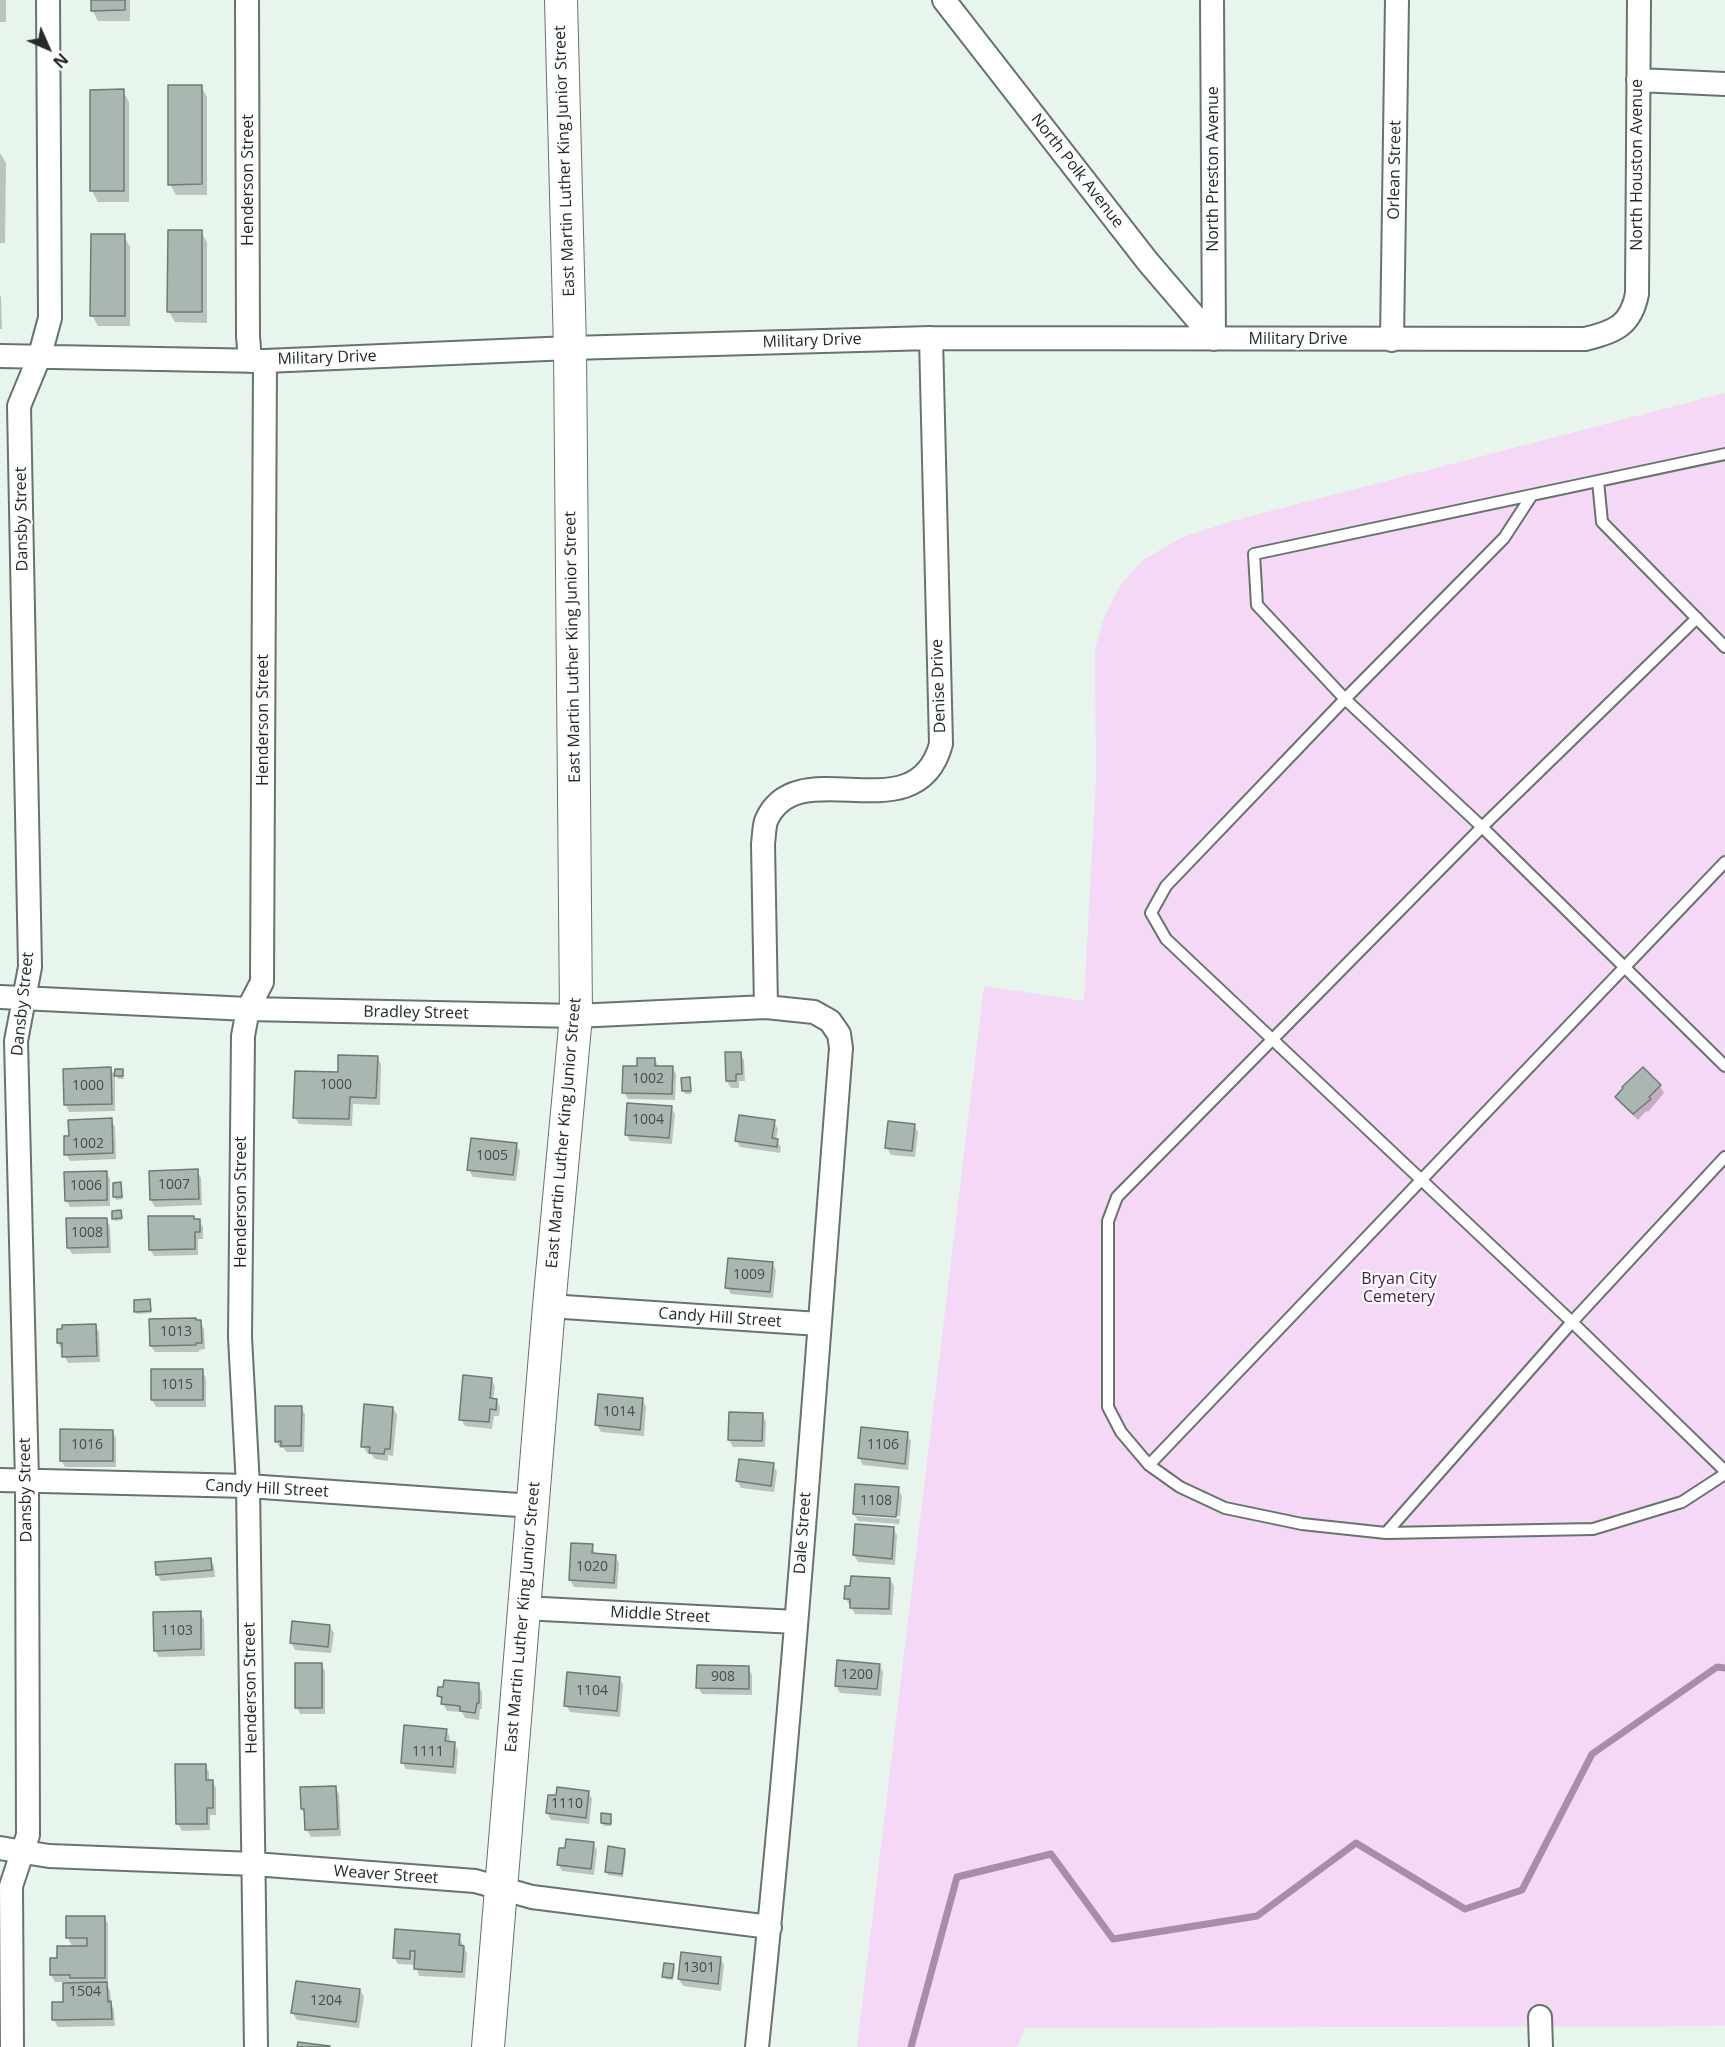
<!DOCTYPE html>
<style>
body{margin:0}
#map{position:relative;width:1725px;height:2047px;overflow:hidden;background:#e7f5ed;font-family:"Open Sans",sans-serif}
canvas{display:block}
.north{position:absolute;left:18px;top:18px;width:60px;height:60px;-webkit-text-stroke:4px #fcfffd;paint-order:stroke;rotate:135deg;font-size:16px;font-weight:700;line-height:24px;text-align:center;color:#252a28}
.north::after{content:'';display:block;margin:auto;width:21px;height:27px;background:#252a28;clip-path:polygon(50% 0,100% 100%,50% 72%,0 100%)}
</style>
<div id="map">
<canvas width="1725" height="2047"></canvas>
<div class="north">N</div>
</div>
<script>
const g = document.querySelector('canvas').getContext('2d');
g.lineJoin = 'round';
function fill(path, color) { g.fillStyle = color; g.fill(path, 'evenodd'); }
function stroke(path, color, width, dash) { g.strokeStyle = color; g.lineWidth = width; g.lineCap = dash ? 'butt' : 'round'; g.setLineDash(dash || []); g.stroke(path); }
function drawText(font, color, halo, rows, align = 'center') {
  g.font = font + ' "Open Sans",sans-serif'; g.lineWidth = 4.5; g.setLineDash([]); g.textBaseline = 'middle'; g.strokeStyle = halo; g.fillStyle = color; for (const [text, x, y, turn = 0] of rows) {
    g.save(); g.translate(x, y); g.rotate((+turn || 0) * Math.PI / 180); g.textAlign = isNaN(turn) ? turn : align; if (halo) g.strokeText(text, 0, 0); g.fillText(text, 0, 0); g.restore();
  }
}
fill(new Path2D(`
 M1725 393V2026L1025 2028 1017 2047H857L984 986 1084 1001 1096 778 1095 648 1104 618 1121 584 1143 560 1183 537 1236 520Z`), '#f4d8f5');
fill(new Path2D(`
 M0 0H6V22H0Z
 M92 0H130V21H98L92 10Z
 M201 86 207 97V195H176L170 184Z
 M123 91 129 102V202H98L92 191Z
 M0 153 6 163 5 243H0Z
 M201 232 207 242V323L175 322 169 312Z
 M124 236 130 247V326H98L92 315Z
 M0 295 1 297 2 329H0Z
 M740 1054 744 1060 745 1081H739V1088H731L727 1081Z
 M377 1057 381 1064 380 1105 353 1104 352 1126 299 1124 295 1117 339 1074Z
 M655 1060 659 1067H672L676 1074 675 1100 628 1099 624 1092 638 1067Z
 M111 1069 115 1076V1111L69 1112 66 1105Z
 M122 1070 124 1079H118L116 1076Z
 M689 1079 691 1094H685L682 1080Z
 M1660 1086 1664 1093 1648 1112 1646 1111 1638 1120 1621 1104 1617 1097Z
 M671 1108 675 1114 672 1144 630 1141 626 1134Z
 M111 1120 115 1127 116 1159 70 1161 66 1154Z
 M774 1122 778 1129 776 1140 781 1147 780 1153 740 1147 736 1140Z
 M914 1125 918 1132 915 1157 891 1155 887 1148Z
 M516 1144 520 1151 516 1181 473 1177 469 1170Z
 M197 1171 201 1178 202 1205 155 1207 151 1200Z
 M106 1172 110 1179V1206L70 1207 66 1200Z
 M121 1184 123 1199 116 1200 114 1197Z
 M121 1212 122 1220 115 1221 114 1218Z
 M193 1217 195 1221H199L203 1227V1239H198V1255L154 1256 150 1249Z
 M106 1219 110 1226 111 1253 72 1254 68 1247Z
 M772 1263 776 1270 773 1298 731 1294 727 1287Z
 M150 1301 151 1313 137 1314 135 1311Z
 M200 1322 204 1329 205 1349 199 1350V1352H155L151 1346Z
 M95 1325 99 1332 100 1362 68 1363 58 1343Z
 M152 1371H202L206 1378V1407H156L152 1400Z
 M491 1379 495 1386 493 1400H496L500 1407 499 1416H494L492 1429 465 1426 461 1419Z
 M642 1400 646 1406 644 1436 601 1432 597 1425Z
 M301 1408 305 1414 304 1452H286L284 1448H280L276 1441Z
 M393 1408 397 1415 393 1456 388 1455V1461L375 1459 371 1454 367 1453 363 1446Z
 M762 1415 766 1422 765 1447H733L729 1440Z
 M862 1429 907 1434 911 1441 908 1470 863 1465 859 1458Z
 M112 1431 116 1438V1467H65L61 1460Z
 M773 1465 777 1472 774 1492 741 1488 737 1481Z
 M898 1489 902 1496 900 1516 856 1513V1516L900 1519 899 1524 858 1521 854 1514Z
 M857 1526 893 1529 897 1535 895 1565 858 1562 854 1555Z
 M592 1546 596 1555 615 1556 619 1563 617 1589 574 1587 570 1580Z
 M210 1559 214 1566 215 1577 161 1581 157 1574Z
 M890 1579 894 1586 892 1615 855 1614 846 1599V1587Z
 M200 1613 204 1620 205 1656 159 1657 155 1650Z
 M330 1627 334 1633 331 1653 295 1650 291 1643Z
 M321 1664 325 1671V1714H300L297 1707Z
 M879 1665 883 1672 881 1696 840 1693 836 1686Z
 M748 1668 752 1675V1695L702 1694 698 1687Z
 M619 1678 623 1685 620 1717 570 1712 566 1705Z
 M478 1685 482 1692V1709H480L479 1720 465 1718 462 1712 447 1711 439 1696Z
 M446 1730 450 1737 449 1743 454 1744 458 1750 456 1774 406 1769 402 1762Z
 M205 1765 209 1772V1781H212L216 1788V1815H210V1830L182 1831 178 1824Z
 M335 1788 339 1794 341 1836 311 1837 307 1830 306 1816 302 1809Z
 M588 1792 592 1799 589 1824 551 1820 547 1813Z
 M610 1815 611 1826H604L602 1823Z
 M593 1843 597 1850 594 1875 562 1871 558 1864Z
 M624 1850 626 1853 623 1877 608 1875 607 1872Z
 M104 1917 108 1924V1984H107L110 1991 111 2003 114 2010 115 2026 58 2027 54 2020 64 2003V1982H55L51 1975V1959H58L73 1948 68 1938Z
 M396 1930 459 1936 467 1954 465 1978 419 1976 416 1965 398 1964 394 1957Z
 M720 1958 724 1965 721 1991 683 1986 679 1979Z
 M674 1966 675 1969 673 1980 665 1979 664 1976Z
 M360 1990 364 1997 359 2028 297 2020 293 2013Z`), '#0003');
stroke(new Path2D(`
 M911 2047 957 1877 1051 1854 1113 1939 1257 1916 1356 1843 1465 1909 1522 1890 1592 1754 1717 1667 1725 1668`), '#a98bac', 7);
const building = new Path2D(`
 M91 0H125V10L91 11Z
 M168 85H202V184L168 185Z
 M124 89V191H90V90Z
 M168 230H202V312H167Z
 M91 234H125V316H90Z
 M725 1052H741L742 1074H736V1081H726Z
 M338 1055 378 1056 376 1098 350 1097 349 1119 293 1118 295 1071 338 1072Z
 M637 1058H655V1066H673L672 1094 622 1093 623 1066H637Z
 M111 1067 112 1104 64 1105 63 1069Z
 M1643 1067 1661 1085 1649 1097 1651 1099 1633 1114 1615 1097 1623 1088 1622 1087Z
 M115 1069H123V1076H114Z
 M690 1077 691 1091H682L681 1078Z
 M627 1103 672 1106 669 1138 625 1135Z
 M739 1115 775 1120 772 1138 778 1139 777 1147 735 1141Z
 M112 1118 113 1153 64 1155V1136H69L68 1120Z
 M888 1121 915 1124 912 1151 885 1148Z
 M471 1138 517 1143 513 1175 467 1170Z
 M198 1169 199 1199 150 1200 149 1171Z
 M107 1171V1200L65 1201 64 1172Z
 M121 1182 122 1197H113V1183Z
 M121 1210 122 1218 112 1219V1211Z
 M148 1216H194V1219H200V1232H195V1249L149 1250Z
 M66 1218H107L108 1247 67 1248Z
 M728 1258 773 1262 770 1292 725 1288Z
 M150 1299 151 1311 134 1312V1300Z
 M196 1318V1320H201L202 1343H196V1345L150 1346 149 1319Z
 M96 1324 97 1356 62 1357V1343H57V1329H62V1325Z
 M151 1369H203V1400H151Z
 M463 1375 492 1378 490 1398 497 1399 496 1410 490 1409 489 1422 459 1420Z
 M598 1394 643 1398 640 1430 595 1425Z
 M364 1404 393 1407 390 1449H385L384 1454 369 1453 370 1447H361Z
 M275 1406H302L301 1446H281V1441L275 1442Z
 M729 1412 763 1413 762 1441 728 1440Z
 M861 1427 908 1432 905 1464 858 1458Z
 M60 1429 113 1430V1461H60Z
 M739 1459 774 1463 771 1486 736 1481Z
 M855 1484 899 1487 896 1517 853 1514Z
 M855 1524 894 1527 892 1559 853 1555Z
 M571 1543 593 1544 592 1553 616 1555 614 1583 569 1580Z
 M211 1558 212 1570 156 1575 155 1562Z
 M851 1576 890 1578 889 1609 850 1608V1599H844L845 1586H850Z
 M201 1611V1649L154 1651 153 1612Z
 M292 1621 330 1625 328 1647 290 1643Z
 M837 1660 880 1664 877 1689 835 1686Z
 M295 1663H322V1708H295Z
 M697 1665 749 1666V1689L696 1688Z
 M567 1672 620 1677 617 1711 564 1706Z
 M444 1680 479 1683V1703H477L475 1713 460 1711V1706L441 1704 442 1697 437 1696 438 1687H443Z
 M404 1725 447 1729 445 1741 455 1742 453 1767 401 1763Z
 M175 1764H206V1780H213V1808H207V1824H176Z
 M336 1786 338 1829 305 1830 304 1809H301L300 1787Z
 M557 1787 589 1791 586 1818 546 1813 548 1795H556Z
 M601 1813 611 1814V1824L601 1823Z
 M566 1839 594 1842 591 1869 557 1865 559 1848H565Z
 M608 1846 625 1849 622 1874 605 1872Z
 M66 1916H105V1978H70V1975H50V1958H57V1946H87V1938H66Z
 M395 1929 460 1934 459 1945 464 1946 462 1972 414 1969 415 1951H410V1959L393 1958Z
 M681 1952 721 1957 718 1984 678 1979Z
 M664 1963 674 1964 672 1978 662 1977Z
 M296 1981 360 1989 356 2022 291 2013Z
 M107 1982 108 2002 111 2001 112 2019 52 2020V2002H63V1983Z
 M298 2042 330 2046 329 2047H297Z`);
fill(building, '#aab7b0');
stroke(building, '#6e7a74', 1.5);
const lane = new Path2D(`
 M1725 454 1254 554 1257 605 1345 699 1482 827 1725 1066
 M1598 481 1602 522 1725 647
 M1532 495 1504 538 1345 699 1166 886 1151 913 1166 939 1572 1322 1725 1471
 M1697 618 1482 827 1117 1197 1108 1221V1407L1121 1432 1149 1465 1180 1487 1225 1508 1302 1524 1386 1533 1593 1529 1682 1502 1725 1474
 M1149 1465 1725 862
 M1386 1533 1572 1322 1725 1157`);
const street = new Path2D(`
 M247 0 248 336 250 361
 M944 0 1148 262 1214 339
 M1212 0 1214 339
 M1638 80 1725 84
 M1392 340 1397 0
 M0 356 265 361 570 348 931 338 1585 339C1615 332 1631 325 1637 294L1639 0
 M0 997 248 1009 576 1016 766 1007 814 1012 830 1021 839 1034 841 1048C815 1381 792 1714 757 2047
 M766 1007 763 844C764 836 764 828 766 821 797 748 916 837 941 744L931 338
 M549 1306 819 1324
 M0 1480 248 1486 533 1506
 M523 1608 796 1622
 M0 1848 49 1856 254 1864 475 1881 532 1897 770 1927
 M1540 2017 1541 2047
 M12 2047 11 1886 28 1835 27 1481 16 1041 30 967 19 406 40 355 50 318 48 0
 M256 2047 248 1486 240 1337 243 1036 248 1009 262 982 265 361`);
const secondary = new Path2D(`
 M488 2047 549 1306 576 1016 570 348 561 0`);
stroke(lane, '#67736d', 14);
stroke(street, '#67736d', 26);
stroke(secondary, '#67736d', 34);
stroke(lane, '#fff', 10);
stroke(street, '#fff', 22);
stroke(secondary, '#fff', 32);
drawText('14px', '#464d4a', null, [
 ["1002",648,1079],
 ["1000",336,1085],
 ["1000",88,1086],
 ["1004",648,1120],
 ["1002",88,1144],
 ["1005",492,1156],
 ["1007",174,1185],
 ["1006",86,1186],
 ["1008",87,1233],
 ["1009",749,1275],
 ["1013",176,1332],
 ["1015",177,1385],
 ["1014",619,1412],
 ["1016",87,1445],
 ["1106",883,1445],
 ["1108",876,1501],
 ["1020",592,1567],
 ["1103",177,1631],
 ["1200",857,1675],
 ["908",723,1677],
 ["1104",592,1691],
 ["1111",428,1752],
 ["1110",567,1804],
 ["1301",699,1968],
 ["1504",85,1992],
 ["1204",326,2001]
]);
drawText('16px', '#252a28', '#fcfffd', [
 ["East Martin Luther King Junior Street",565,161,-92],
 ["North Houston Avenue",1637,165,-90],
 ["North Preston Avenue",1213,169,-90],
 ["Orlean Street",1395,170,-89],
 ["North Polk Avenue",1077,171,52],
 ["Henderson Street",248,180,-90],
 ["Military Drive",1298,339],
 ["Military Drive",812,341,-2],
 ["Military Drive",327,358,-2],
 ["Dansby Street",22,519,-91],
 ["East Martin Luther King Junior Street",573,647,-91],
 ["Denise Drive",939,686,-92],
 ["Henderson Street",263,720,-90],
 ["Dansby Street",23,1004,-84],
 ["Bradley Street",416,1013,1],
 ["East Martin Luther King Junior Street",564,1133,-85],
 ["Henderson Street",241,1202,-90],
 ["Candy Hill Street",720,1318,4],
 ["Candy Hill Street",267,1489,3],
 ["Dansby Street",26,1490,-91],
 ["Dale Street",803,1533,-86],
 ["Middle Street",660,1615,3],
 ["East Martin Luther King Junior Street",523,1617,-85],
 ["Henderson Street",251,1688,-91],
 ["Weaver Street",386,1875,4]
]);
drawText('16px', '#4c1851', '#fcfffd', [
 ["Bryan City",1399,1279],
 ["Cemetery",1399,1297]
]);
</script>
